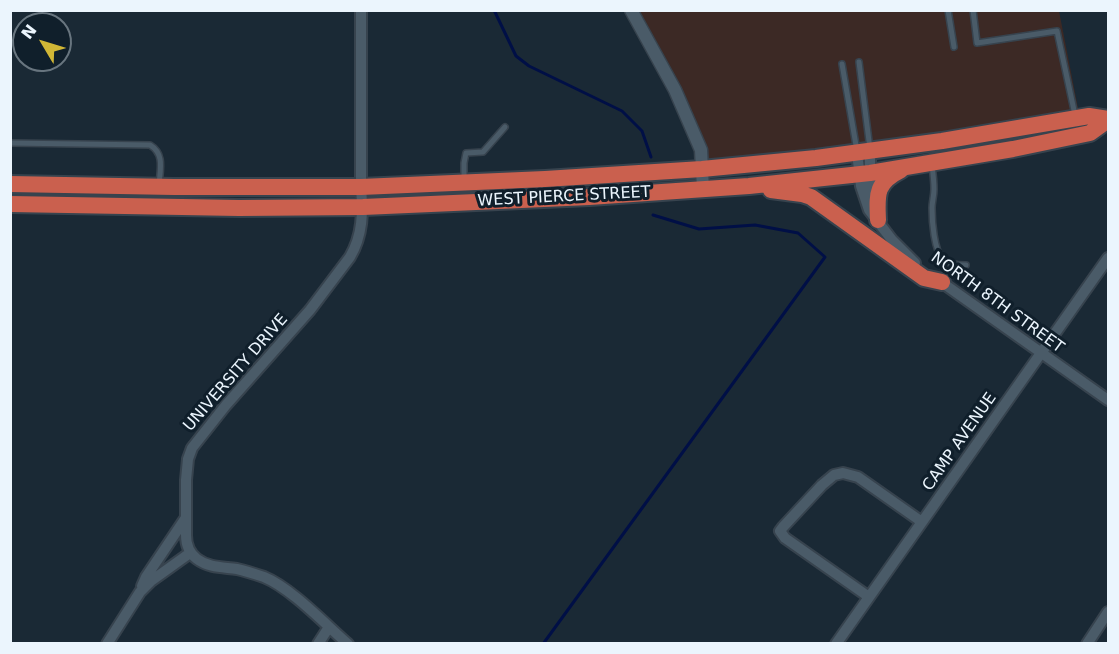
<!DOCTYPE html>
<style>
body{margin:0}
#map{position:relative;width:1119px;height:654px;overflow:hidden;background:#1a2935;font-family:"DejaVu Sans",sans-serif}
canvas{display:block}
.frame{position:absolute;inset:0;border:12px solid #ebf5fd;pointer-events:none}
.north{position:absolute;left:12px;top:12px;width:60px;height:60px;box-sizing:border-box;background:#101f2b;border:2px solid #68757f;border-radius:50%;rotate:308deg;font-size:16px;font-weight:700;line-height:24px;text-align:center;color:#ebf5fd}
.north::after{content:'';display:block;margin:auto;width:21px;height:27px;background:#d1b736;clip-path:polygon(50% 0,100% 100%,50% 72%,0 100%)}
</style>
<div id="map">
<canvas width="1119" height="654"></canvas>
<div class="frame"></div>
<div class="north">N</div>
</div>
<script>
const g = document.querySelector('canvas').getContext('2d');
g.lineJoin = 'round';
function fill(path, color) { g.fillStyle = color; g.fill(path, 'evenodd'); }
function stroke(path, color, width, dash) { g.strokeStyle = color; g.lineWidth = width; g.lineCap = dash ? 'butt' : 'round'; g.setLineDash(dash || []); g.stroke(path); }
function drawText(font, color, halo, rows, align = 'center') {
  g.font = font + ' "DejaVu Sans",sans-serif'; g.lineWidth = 6; g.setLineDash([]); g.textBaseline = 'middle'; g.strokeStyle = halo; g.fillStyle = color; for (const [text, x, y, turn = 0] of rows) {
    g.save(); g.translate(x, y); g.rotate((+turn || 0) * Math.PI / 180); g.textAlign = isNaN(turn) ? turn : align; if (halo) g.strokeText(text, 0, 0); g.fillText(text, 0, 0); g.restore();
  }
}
fill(new Path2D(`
 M631 11H1059L1080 118 702 169 701 150Z`), '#3c2925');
stroke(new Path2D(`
 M494 10 516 56 529 66 622 111 642 131 651 157
 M543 644 825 257 798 233 755 225 699 229 653 215`), '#000f46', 3);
const service = new Path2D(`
 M948 10 954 47
 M973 10 977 43 1057 31 1075 115
 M859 62 870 149
 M842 64 857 151
 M10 143 150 145C165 154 160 170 159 185
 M932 165C933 173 934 181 934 189 934 196 932 202 932 208 932 221 934 251 943 259 949 265 959 265 966 265
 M464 181V163L466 153 483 152 505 127`);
const minor = new Path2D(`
 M870 151V182L873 206
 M857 153 861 186 869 210 892 240 915 263
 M937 279 1108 400
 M142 586 146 577 185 519
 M869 597 785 538 780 531 783 527 822 485 834 475 843 473 858 477 922 522
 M107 644 140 592 151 581 190 553
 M318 644 329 627
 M348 644C325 624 291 588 264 577 255 574 246 571 237 569 223 567 209 568 197 559 189 553 186 545 186 535V480L188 459 192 448 226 405 310 310 350 257C363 235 363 212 361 187V10
 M836 644 1108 258
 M1087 644 1108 612`);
const tertiary = new Path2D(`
 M631 10 675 90 701 150 703 189`);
const trunk = new Path2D(`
 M10 184 174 187H361L545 179 702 169 816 158 942 141 1089 116 1108 119
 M771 190 802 194 811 197 924 278 942 282
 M10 204 239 208 363 207 589 197 749 186 870 173 1013 149 1090 133 1108 120
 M878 220C877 195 875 183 901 170`);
stroke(service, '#37434e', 8);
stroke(minor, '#37434e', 14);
stroke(tertiary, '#37434e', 15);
stroke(trunk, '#37434e', 20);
stroke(service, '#4a5b68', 5);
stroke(minor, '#4a5b68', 10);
stroke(tertiary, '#4a5b68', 12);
stroke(trunk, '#ca604e', 16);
drawText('16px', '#ebf5fd', '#101f2b', [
 ["WEST PIERCE STREET",564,197,-3],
 ["NORTH 8TH STREET",997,303,36],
 ["UNIVERSITY DRIVE",236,373,-49],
 ["CAMP AVENUE",960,442,-55]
]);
</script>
